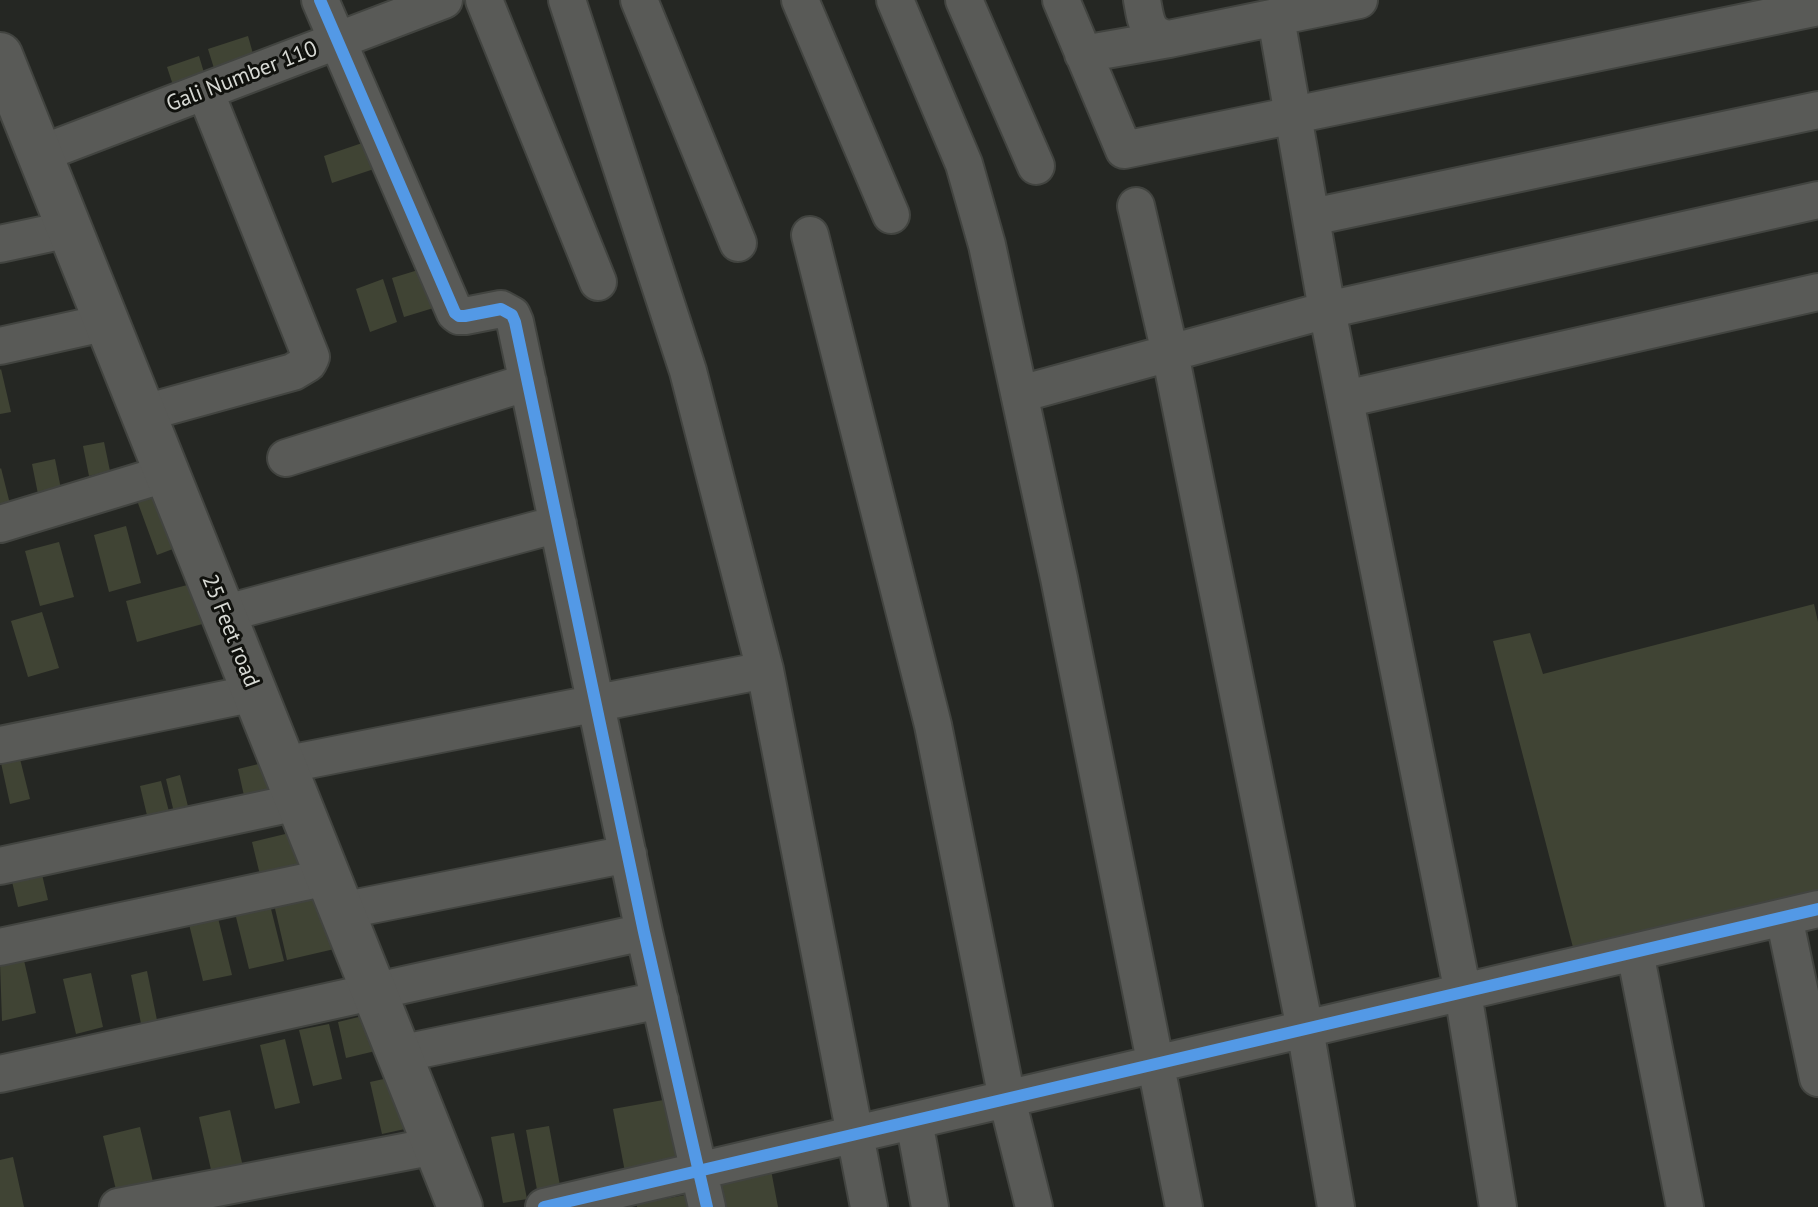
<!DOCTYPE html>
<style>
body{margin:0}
canvas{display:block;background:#252723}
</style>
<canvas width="1818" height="1207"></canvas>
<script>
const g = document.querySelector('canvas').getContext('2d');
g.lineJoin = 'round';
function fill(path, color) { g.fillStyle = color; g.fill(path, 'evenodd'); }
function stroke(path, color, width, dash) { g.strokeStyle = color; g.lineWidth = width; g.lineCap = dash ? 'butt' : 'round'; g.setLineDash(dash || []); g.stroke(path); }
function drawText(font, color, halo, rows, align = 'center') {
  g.font = font + ' "PT Sans",sans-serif'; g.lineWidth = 6; g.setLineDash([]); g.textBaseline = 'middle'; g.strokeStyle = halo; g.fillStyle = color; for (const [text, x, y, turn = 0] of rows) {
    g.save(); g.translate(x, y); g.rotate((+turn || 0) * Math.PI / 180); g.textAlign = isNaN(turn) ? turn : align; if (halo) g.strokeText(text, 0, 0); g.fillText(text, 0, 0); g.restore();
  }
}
fill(new Path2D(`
 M248 36 257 68 218 81 208 49Z
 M199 56 208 86 177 97 167 67Z
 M374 139 383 166 332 183 324 156Z
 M428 267 440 306 404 317 392 278Z
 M383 279 397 322 370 332 356 289Z
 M1 369 11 412 0 414V370Z
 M104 442 110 471 89 476 83 446Z
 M55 459 61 489 38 494 32 464Z
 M1 468 11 508 0 511V469Z
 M165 484 186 544 157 555 135 495Z
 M126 526 141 583 109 592 94 535Z
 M59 542 74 597 40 606 25 551Z
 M195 583 206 623 137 642 126 601Z
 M1814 604 1818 622V897L1575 955 1493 641 1530 633 1543 674Z
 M42 612 59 668 28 677 11 621Z
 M20 759 30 799 10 804 1 763Z
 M275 760 283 791 245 800 238 769Z
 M180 775 192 822 177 825 166 779Z
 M161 781 173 827 151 832 140 786Z
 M306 829 313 862 260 875 252 842Z
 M40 866 48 900 18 907 10 873Z
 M328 886 343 947 287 960 273 900Z
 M269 901 284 961 249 969 234 909Z
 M217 914 232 975 203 981 188 920Z
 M23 956 36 1013 2 1021 0 962Z
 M147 971 159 1030 143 1033 131 975Z
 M91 973 103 1027 76 1034 63 979Z
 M379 1012 388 1048 346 1058 338 1022Z
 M329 1024 342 1079 313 1086 299 1030Z
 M285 1039 300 1103 275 1109 260 1045Z
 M402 1075 414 1127 382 1134 370 1082Z
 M669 1099 680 1162 625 1172 613 1109Z
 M230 1110 243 1167 212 1174 199 1117Z
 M549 1126 561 1191 538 1195 526 1130Z
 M140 1127 154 1186 117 1194 103 1136Z
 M514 1133 527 1199 503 1203 491 1137Z
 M13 1157 24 1207H0V1160Z
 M771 1170 778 1207H725L720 1179Z
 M696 1193 698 1207H637V1204Z`), '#404434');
const minor = new Path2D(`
 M320 0 455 313 459 316H465L501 309 512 315 515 322 644 932 707 1207
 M484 0 598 282
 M567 0 688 371 765 670 869 1207
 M639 0 738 243
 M800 0 891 215
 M895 0 964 164 987 245 1059 578 1184 1207
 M964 0 1036 166
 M1061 0 1124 150 1818 7
 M1142 0C1146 21 1146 35 1169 39L1359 0
 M1276 18 1327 310 1818 200
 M1083 54 1169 39
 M40 154 444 0
 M1136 206 1170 353 1305 1029 1336 1207
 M1312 217 1818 110
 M810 235 933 725 1007 1099 1034 1207
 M0 244 70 229
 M0 346 108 322
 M1020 394 1327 310 1463 993 1498 1207
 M1345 399 1818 292
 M144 413 293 372 308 363 311 357 205 91
 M286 458 528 382
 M0 524 168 473
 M223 614 558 524
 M0 745 255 693
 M283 765 765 670
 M0 866 298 802
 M341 911 628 854
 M1784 917 1818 1078
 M0 947 328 877
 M1635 952 1685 1207
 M399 1054 660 1000
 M0 1074 644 932
 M914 1121 930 1207
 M118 1207 435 1146
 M544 1207 1818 909`);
const tertiary = new Path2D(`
 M0 55 460 1207`);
stroke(minor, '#424440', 40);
stroke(tertiary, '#424440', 48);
stroke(minor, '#595a57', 36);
stroke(tertiary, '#595a57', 44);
stroke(new Path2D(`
 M320 0 455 313 459 316H465L501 309 512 315 515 322 644 932 707 1207
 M544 1207 1818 909`), '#5399e6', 12);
drawText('22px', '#d7d9d4', '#10110d', [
 ["Gali Number 110",242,77,-21],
 ["25 Feet road",230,631,68]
]);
</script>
